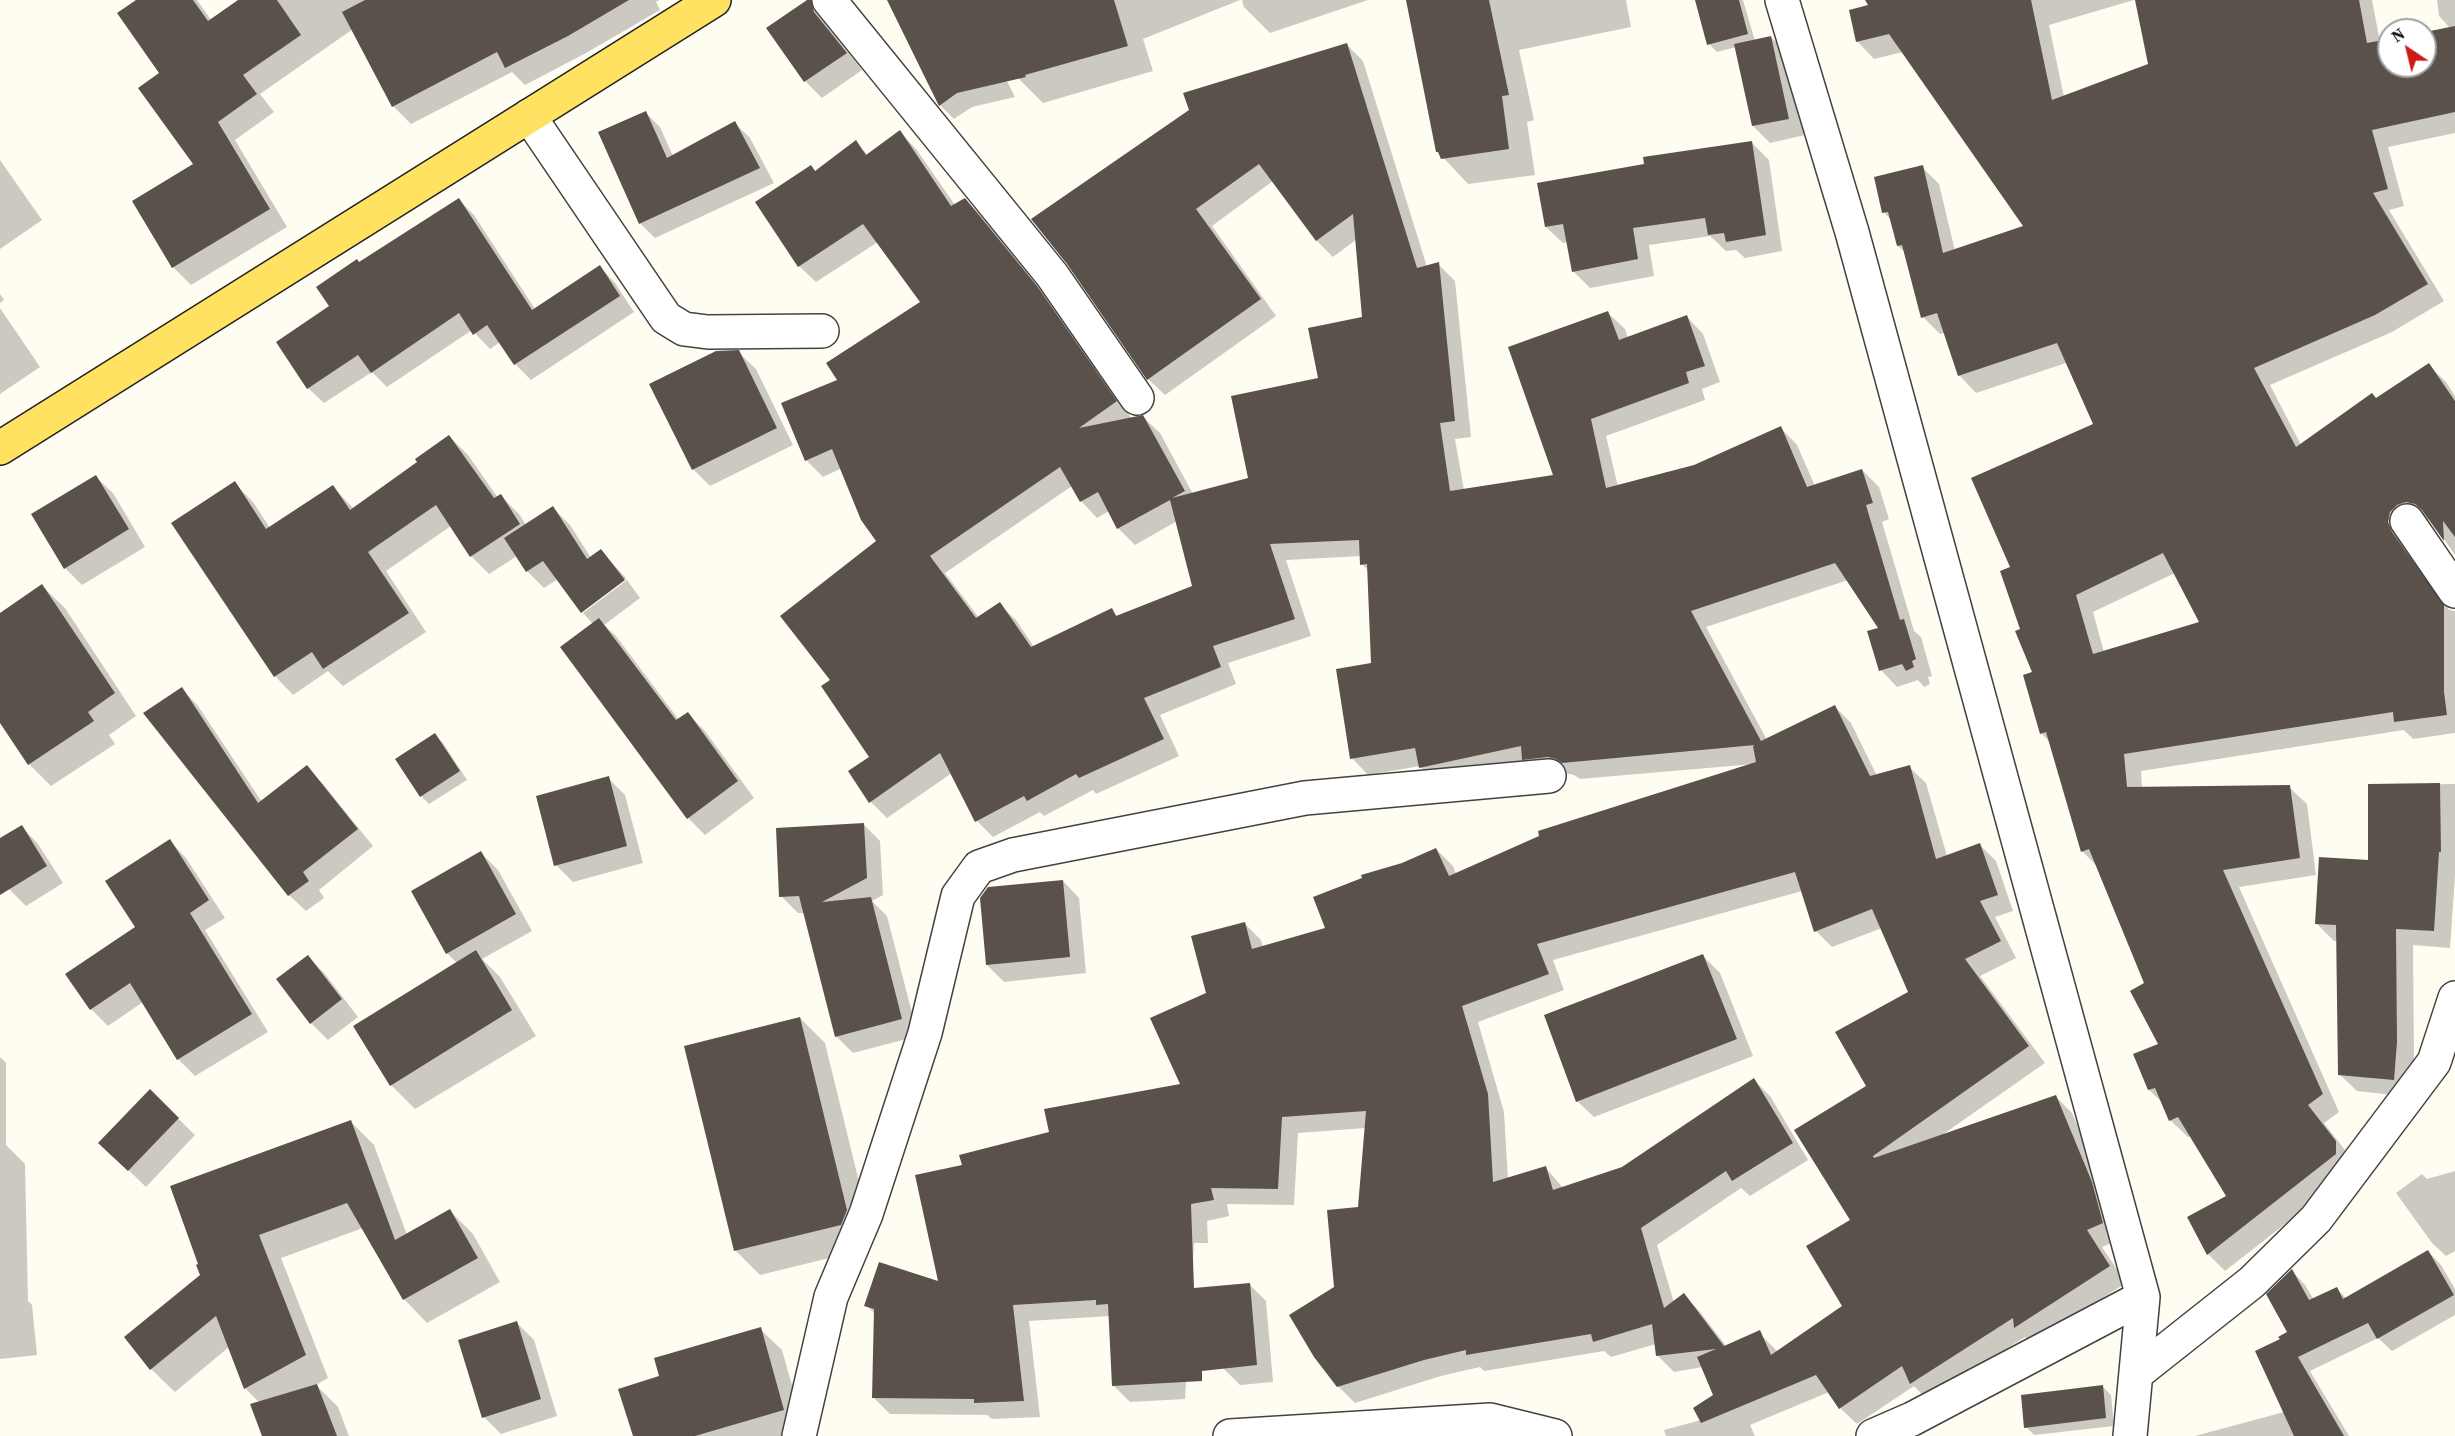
<!DOCTYPE html>
<style>
body{margin:0}
#map{position:relative;width:2455px;height:1436px;overflow:hidden;background:#fffdf1;font-family:"Source Serif 4",serif}
canvas{display:block}
.north{position:absolute;left:2377px;top:18px;width:60px;height:60px;box-sizing:border-box;background:#fff;border:2px solid #9f9f9f;border-radius:50%;rotate:325deg;font-size:16px;font-weight:700;line-height:24px;text-align:center;color:#0f0f0f}
.north::after{content:'';display:block;margin:auto;width:21px;height:27px;background:#cd1b18;clip-path:polygon(50% 0,100% 100%,50% 72%,0 100%)}
</style>
<div id="map">
<canvas width="2455" height="1436"></canvas>
<div class="north">N</div>
</div>
<script>
const g = document.querySelector('canvas').getContext('2d');
g.lineJoin = 'round';
function fill(path, color) { g.fillStyle = color; g.fill(path, 'evenodd'); }
function stroke(path, color, width, dash) { g.strokeStyle = color; g.lineWidth = width; g.lineCap = dash ? 'butt' : 'round'; g.setLineDash(dash || []); g.stroke(path); }
fill(new Path2D(`
 M139 0H197L211 20 241 0H659L656 2 660 10 586 53 525 85 512 72 411 124 393 106 353 29 260 94 274 112 235 140 287 227 191 285 173 267 195 165 161 74Z
 M809 0 826 17 831 30 862 70 822 98 805 81 769 29Z
 M888 0H966L1015 97 972 107 954 119 939 104Z
 M1015 0H1240L1143 39 1153 71 1043 103 1017 77Z
 M1242 0H1368L1270 33 1244 7Z
 M1407 0H1626L1631 27 1519 50 1534 120 1527 122 1535 175 1468 184 1437 151Z
 M1708 0H1743L1755 41 1771 37 1788 54 1805 135 1770 143 1753 126 1736 47 1717 52 1709 44Z
 M1866 0H2134L2049 25 2064 97 2150 65 2137 0H2372L2380 42 2389 40V66H2425V34L2451 29 2439 16 2437 0H2455V133L2388 147 2404 206 2389 210 2444 301 2392 332 2270 385 2301 445 2377 400 2428 365 2446 382 2455 396V555L2431 520 2424 519 2408 550 2449 610 2455 611V733L2413 739 2404 730 2141 771 2142 789 2289 787 2307 804 2316 875 2239 887 2339 1112 2324 1123 2358 1167 2225 1271 2208 1254 2189 1218 2229 1197 2191 1136 2188 1137 2170 1120 2164 1104 2149 1090 2160 1045 2146 984 2097 866 2082 851 2050 742 2041 733 2034 673 2022 630 2012 568 2095 424 2066 363 1976 393 1959 375 1945 333 1940 334 1923 317 1905 252 1898 246 1891 220 1884 212 1922 167 1939 184 1955 251 2025 226 1903 52 1874 59 1857 41 1871 6ZM2175 573 2201 623 2104 652 2093 612Z
 M1346 44 1363 61 1427 267 1438 264 1455 281 1471 437 1455 439 1464 490 1555 476 1608 313 1625 329 1628 338 1687 317 1703 334 1720 382 1702 389 1705 400 1606 436 1618 487 1695 467 1781 428 1797 445 1815 486 1862 470 1879 487 1889 519 1882 522 1914 631 1921 637 1932 676 1928 677 1930 684 1924 687 1918 680 1897 687 1881 670 1880 629 1848 580 1706 627 1767 740 1835 707 1851 723 1877 776 1909 767 1926 783 1947 856 1980 845 1996 861 2013 911 1995 917 2016 958 1980 976 2045 1063 1942 1135 2055 1096 2072 1113 2108 1200 2119 1240 2102 1247 2126 1283 2031 1343 2025 1337 1927 1399 1914 1386 1857 1424 1840 1408 1829 1392 1750 1425 1755 1436H1666L1664 1430 1701 1420 1715 1395 1703 1367 1674 1372 1657 1355 1656 1344 1611 1357 1604 1351 1484 1371 1480 1367 1441 1376 1355 1403 1338 1386 1336 1288 1360 1209 1366 1128 1298 1133 1294 1205 1227 1204 1229 1216 1207 1221 1208 1243H1194L1185 1399 1130 1402 1114 1386 1110 1316 1029 1321 1040 1417 992 1419 987 1415 890 1414 874 1398 875 1314 866 1305 940 1283 964 1166 1182 1086 1208 994 1245 924 1261 940 1263 947 1327 929 1403 864 1436 849 1453 866 1456 874 1754 764 1580 779 1574 775 1565 773 1437 784 1420 766 1368 775 1352 758 1373 664 1369 571 1362 564 1361 556 1286 560 1311 636 1228 663 1236 684 1160 715 1179 756 1096 794 1093 790 1044 816 1040 812 993 837 977 821 952 773 887 818 871 802V758L833 680 878 541 842 468 823 477 806 460 839 380 922 302 878 242 816 282 799 266 811 166 816 172 855 142 868 155 900 132 916 149 955 205 965 200 982 216 1053 305 1132 419 1143 417 1160 433 1193 494 1250 479 1364 318 1357 239 1333 257 1317 241 1273 181 1212 226 1276 316 1165 395 1148 379 1069 263ZM1072 486 1081 501 1097 518 1109 511 1118 528 1135 545 1177 521 1194 587 1118 617 1112 610 1034 647 1016 620 999 604 979 618 945 573ZM1802 891 1816 931 1832 947 1882 928 1910 993 1868 1086 1845 1306 1778 1352 1761 1335 1730 1351 1700 1312 1684 1295 1674 1303 1657 1245 1741 1188 1750 1196 1808 1160 1770 1096 1754 1080 1623 1168 1563 1188 1546 1168 1508 1179 1504 1112 1478 1022 1564 990 1553 960Z
 M646 113 660 127 673 156 735 123 750 138 774 183 655 238 640 223Z
 M1752 143 1769 160 1782 251 1745 258 1736 250 1726 251 1710 236 1649 245 1654 276 1590 288 1573 271 1568 242 1563 243 1546 227 1646 165Z
 M0 160 42 220 0 249Z
 M459 200 474 215 535 309 600 267 615 283 634 312 531 380 515 364 500 342 490 349 472 330 387 387 372 372 324 403 308 388 331 306 360 264Z
 M0 294 4 300 0 303Z
 M0 308 40 367 0 394Z
 M738 352 756 369 793 445 710 486 693 469Z
 M449 436 468 455 498 498 501 496 519 514 526 525 553 508 570 525 591 558 601 551 626 578 582 610V612L558 579 544 588 527 571 517 556 489 574 471 556 451 526 386 571 426 632 343 686 328 671 293 695 275 676 234 483 253 502 270 528 333 487 354 509 419 463Z
 M96 477 113 493 145 547 82 585 65 568Z
 M627 580 640 598 604 625 616 636 679 720 688 714 705 731 754 798 705 835 688 818 593 624 583 613Z
 M42 586 65 608 136 716 109 735 115 744 51 786 29 764 0 721V614Z
 M182 689 198 706 262 802 306 767 323 784 373 846 319 890 324 898 306 911 289 895Z
 M435 735 443 743 467 780 429 804 421 796Z
 M608 778 625 795 643 863 573 882 556 865Z
 M2455 784V875L2450 948 2413 945 2414 1060 2411 1097 2357 1091 2339 1074 2338 941H2334L2316 923 2370 861V785Z
 M863 824 880 841 883 895 872 901 887 916 918 1036 853 1053 836 1036 805 913H798L781 896Z
 M22 827 38 844 63 883 26 906 9 889 0 875V840Z
 M170 841 186 858 225 918 205 930 268 1032 195 1076 178 1059 143 1002 108 1026 91 1009 67 974 137 927Z
 M481 853 498 870 532 931 482 959 500 977 536 1036 415 1109 391 1085 457 963 447 953Z
 M1063 881 1079 898 1086 973 1004 982 987 965Z
 M1703 956 1720 973 1753 1056 1594 1117 1577 1101Z
 M308 957 325 974 358 1017 328 1040 311 1023Z
 M800 1018 825 1043 872 1235 866 1249 760 1275 735 1250Z
 M0 1057 6 1063V1145L25 1164 28 1301 32 1305 37 1355 0 1359Z
 M150 1091 195 1135 146 1187 117 1159Z
 M351 1122 374 1145 407 1235 450 1211 473 1234 500 1282 427 1323 404 1299 363 1228 281 1258 328 1378 316 1385 338 1407 349 1436H264L260 1403 245 1388 229 1347 175 1392 151 1369 126 1337 202 1275Z
 M2455 1171V1251L2446 1256 2432 1243 2396 1193 2422 1174 2427 1179Z
 M2428 1251 2441 1265 2455 1289V1315L2392 1351 2378 1338 2310 1371 2349 1436H2195L2284 1412 2282 1340 2289 1332 2292 1271 2305 1285 2314 1300 2337 1289 2347 1299Z
 M1249 1284 1266 1301 1273 1382 1240 1385 1223 1368Z
 M517 1323 534 1340 557 1416 501 1434 484 1417Z
 M760 1329 782 1350 805 1431 790 1436H635L660 1377Z
 M2103 1387 2111 1395 2114 1426 2034 1435 2026 1427Z`), '#0003');
fill(new Path2D(`
 M136 0H193L208 21 238 0H277L301 35 243 75 257 94 218 122 270 209 172 268 132 201 193 164 138 88 159 73 117 13Z
 M365 0H629L568 36 505 68 497 52 392 107 342 12Z
 M807 0H811L814 12 847 53 804 82 766 28Z
 M887 0H1114L1128 46 1025 75 1026 77 957 93 939 106Z
 M1406 0H1489L1509 95 1502 96 1509 149 1441 159 1438 152H1436Z
 M1695 0H1739L1748 34 1707 45Z
 M1865 0H2031L2052 100 2148 64 2135 0H2359L2367 43 2389 39V66H2425V32L2455 26V112L2372 130 2388 189 2373 193 2428 284 2375 315 2254 368 2296 447 2372 393 2376 398 2429 363 2455 401V537L2443 521 2444 541 2422 510 2415 504 2406 502 2397 505 2390 512 2388 522 2392 532 2444 605V692L2447 715 2394 722 2393 712 2124 754 2127 787 2290 785 2300 858 2223 870 2323 1094 2308 1105 2336 1141V1154L2207 1255 2187 1217 2226 1196 2178 1117 2169 1121 2155 1088 2148 1090 2133 1054 2158 1044 2130 991 2144 983 2089 849 2081 852 2046 732 2040 734 2023 675 2032 672 2015 631 2020 629 2000 571 2010 567 1971 478 2093 424 2057 343 1958 376 1937 313 1921 318 1902 245 1897 246 1888 212 1882 213 1874 177 1923 165 1943 253 2023 226 1889 34 1856 42 1849 10 1868 5ZM2163 553 2199 622 2093 654 2076 595Z
 M1771 36 1789 119 1752 126 1734 44Z
 M1347 43 1417 268 1439 262 1455 421 1440 423 1450 491 1553 475 1508 347 1608 311 1619 340 1687 315 1705 366 1686 372 1689 383 1591 419 1606 488 1694 465 1781 426 1807 487 1862 469 1873 503 1866 505 1900 620 1904 619 1916 659 1912 661 1914 667 1906 671 1902 664 1879 671 1867 631 1878 628 1835 563 1691 611 1761 741 1835 705 1870 776 1910 765 1936 859 1980 843 1998 895 1980 901 2001 941 1965 959 2029 1046 1873 1156 1874 1158 2056 1095 2092 1182 2103 1223 2087 1230 2110 1266 2014 1328 2013 1318 1910 1384 1902 1366 1839 1409 1816 1375 1701 1423 1693 1408 1713 1395 1697 1357 1716 1349 1656 1356 1652 1324 1593 1342 1591 1334 1466 1355V1350L1424 1360 1337 1387 1314 1357 1289 1315 1334 1287 1327 1210 1358 1207 1366 1111 1282 1117 1278 1189 1211 1188 1214 1200 1191 1204 1194 1288 1250 1283 1257 1365 1202 1371V1381L1112 1386 1108 1304 1096 1305V1300L1013 1305 1024 1401 974 1403V1399L872 1398 874 1309 864 1306 879 1262 938 1281 915 1175 962 1165 959 1155 1049 1132 1044 1109 1180 1084 1150 1018 1206 993 1191 936 1245 922 1252 949 1325 928 1313 897 1362 878 1361 875 1402 863 1436 848 1449 876 1539 836 1538 831 1756 762 1753 746 1755 745 1562 763 1556 759 1548 757 1522 760 1521 746 1419 768 1415 748 1350 759 1336 669 1371 663 1367 564 1360 565 1359 540 1270 544 1295 619 1213 646 1221 667 1144 698 1164 739 1079 778 1076 774 1027 801 1024 796 975 822 940 753 869 803 848 771 869 757 821 686 830 680 780 616 876 541 861 520 832 449 805 461 781 403 837 380 826 363 920 302 863 224 798 267 755 202 811 165 815 171 856 140 866 155 900 130 951 206 965 198 1037 286 1117 401 1079 428 1143 415 1185 491 1172 498 1248 478 1231 396 1318 378 1308 328 1362 317 1353 214 1316 241 1259 164 1196 209 1261 299 1147 380 1067 264 1031 219 1189 110 1183 93ZM1060 467 1080 502 1098 492 1117 529 1170 500 1192 586 1116 616 1112 608 1031 647 1000 602 976 618 930 556ZM1795 872 1814 932 1872 909 1908 992 1835 1032 1866 1086 1794 1130 1850 1220 1806 1246 1842 1306 1771 1355 1760 1330 1724 1346 1684 1293 1664 1308 1641 1228 1726 1171 1732 1181 1793 1143 1754 1078 1622 1167 1553 1190 1546 1166 1493 1182 1488 1094 1462 1006 1549 974 1537 944Z
 M646 111 667 158 735 121 760 168 639 224 598 132Z
 M1752 141 1766 235 1726 242 1724 233 1708 235 1705 218 1633 228 1638 259 1572 272 1563 224 1545 227 1537 183 1644 164 1643 157Z
 M459 198 532 310 600 265 620 296 514 365 487 325 473 335 459 313 371 373 358 355 307 389 276 342 329 306 316 287 357 259 359 262Z
 M739 350 777 428 692 470 649 384 716 351Z
 M449 435 494 498 501 494 520 524 470 557 436 505 368 552 409 613 323 669 312 652 274 677 171 523 235 481 266 529 333 485 350 510 417 462 415 459Z
 M96 475 129 529 64 569 31 514Z
 M553 506 587 559 601 549 625 580 581 613 543 561 526 572 504 538Z
 M42 584 115 693 88 712 94 721 28 765 0 723V613Z
 M599 618 676 720 688 712 738 781 687 819 560 647Z
 M182 687 258 803 307 765 358 829 303 872 309 881 288 896 143 713Z
 M435 733 460 771 420 797 395 759Z
 M609 776 627 846 554 866 536 796Z
 M2440 783 2441 852H2439L2434 931 2396 929 2397 1042 2394 1080 2338 1075 2336 925 2315 924 2319 857 2368 860V784Z
 M864 823 867 878 822 902 871 897 902 1019 835 1037 799 896 779 897 776 828Z
 M22 825 47 866 0 895V838Z
 M170 839 209 900 190 913 252 1014 177 1060 130 983 90 1010 65 974 135 927 105 881Z
 M481 851 516 914 446 954 411 891Z
 M1063 880 1070 957 986 965 980 898 988 887Z
 M476 950 512 1010 390 1086 353 1026Z
 M1703 954 1737 1039 1576 1102 1544 1015Z
 M308 955 342 999 310 1024 276 979Z
 M800 1017 847 1210 841 1225 734 1251 684 1046Z
 M150 1089 179 1118 128 1171 98 1143Z
 M351 1120 395 1240 450 1209 478 1258 403 1300 347 1203 259 1235 306 1355 244 1389 216 1316 150 1370 124 1337 200 1275 196 1265 198 1264 170 1186Z
 M2428 1250 2454 1295 2377 1339 2368 1323 2298 1357 2344 1436H2294L2255 1351 2280 1339 2278 1337 2287 1332 2266 1294 2292 1269 2309 1300 2337 1287 2343 1299Z
 M517 1321 541 1399 482 1418 458 1340Z
 M761 1327 784 1410 695 1436H633L618 1389 659 1376 654 1358Z
 M317 1384 337 1436H262L250 1404Z
 M2103 1385 2106 1418 2024 1428 2021 1395Z`), '#59514a');
const minor = new Path2D(`
 M829 0 1052 275 1137 398
 M1782 0 1852 232 2143 1297 2130 1436
 M529 116 666 318 684 329 708 332 822 331
 M2407 521 2455 591
 M2137 1373 2252 1282 2316 1219 2434 1062 2455 998
 M799 1436 831 1297 866 1214 925 1033 958 896 979 867 1013 855 1305 798 1549 776
 M1230 1436 1490 1420 1555 1436
 M1873 1436 1912 1419 2143 1297`);
const major = new Path2D(`
 M0 448 714 0`);
stroke(minor, '#424242', 36);
stroke(major, '#202020', 36);
stroke(minor, '#fff', 33);
stroke(major, '#ffe261', 33);
</script>
